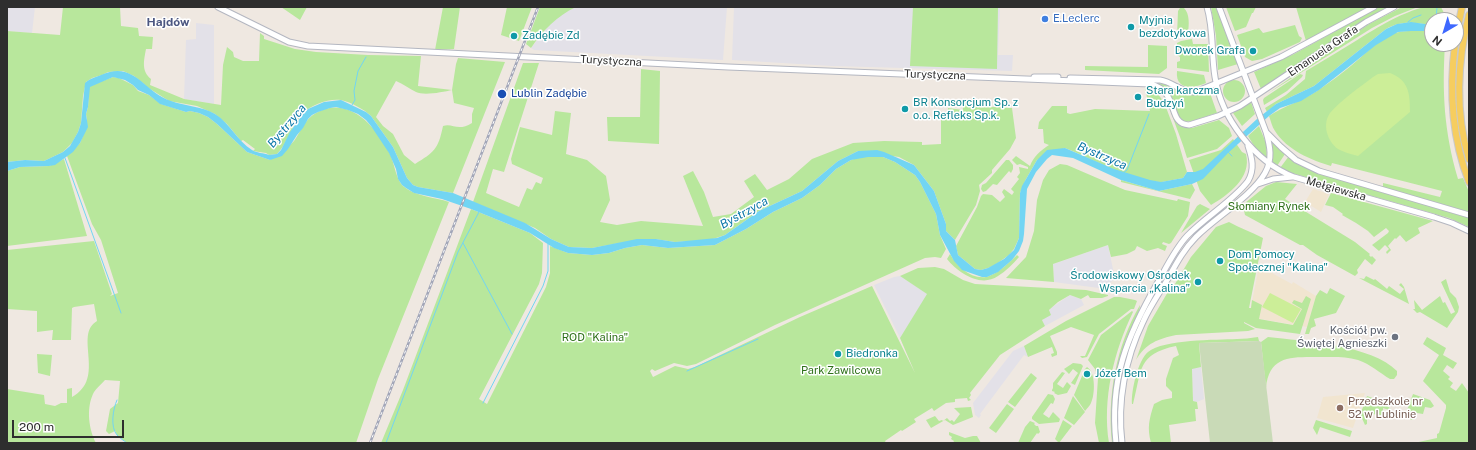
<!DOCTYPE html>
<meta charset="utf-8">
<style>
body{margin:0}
#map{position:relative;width:1476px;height:450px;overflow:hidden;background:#efe8e1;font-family:"Public Sans",sans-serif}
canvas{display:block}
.frame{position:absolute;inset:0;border:8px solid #2e2e2e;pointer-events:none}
.north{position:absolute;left:1424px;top:12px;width:40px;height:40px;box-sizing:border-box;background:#fff;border:1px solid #ababab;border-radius:50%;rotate:218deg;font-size:11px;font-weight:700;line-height:16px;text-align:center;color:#2e2e2e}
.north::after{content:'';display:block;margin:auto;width:14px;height:18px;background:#3e68ff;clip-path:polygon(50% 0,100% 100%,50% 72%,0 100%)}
.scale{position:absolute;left:12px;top:420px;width:112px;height:18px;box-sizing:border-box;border:2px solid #2e2e2e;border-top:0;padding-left:5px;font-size:12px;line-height:14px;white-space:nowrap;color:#2e2e2e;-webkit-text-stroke:3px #fff;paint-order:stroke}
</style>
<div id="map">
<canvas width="1476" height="450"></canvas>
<div class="frame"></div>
<div class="north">N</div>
<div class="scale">200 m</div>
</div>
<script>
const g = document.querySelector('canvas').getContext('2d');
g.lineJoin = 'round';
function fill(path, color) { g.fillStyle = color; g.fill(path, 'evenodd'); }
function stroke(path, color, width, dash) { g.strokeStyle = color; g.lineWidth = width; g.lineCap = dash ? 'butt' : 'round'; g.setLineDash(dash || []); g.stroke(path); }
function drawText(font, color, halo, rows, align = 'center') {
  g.font = font + ' "Public Sans",sans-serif'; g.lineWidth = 3; g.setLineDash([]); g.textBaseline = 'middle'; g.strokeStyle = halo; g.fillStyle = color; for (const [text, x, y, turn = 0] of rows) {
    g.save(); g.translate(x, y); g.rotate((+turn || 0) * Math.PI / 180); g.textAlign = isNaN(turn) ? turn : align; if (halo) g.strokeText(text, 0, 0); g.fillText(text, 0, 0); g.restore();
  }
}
fill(new Path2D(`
 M7 7H35L32 33 7 31Z
 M576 7H727L723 60 534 50 531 48 549 25 563 13Z
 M734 7H1000L998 55H1013L1012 71 832 66 732 60Z
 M196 23 214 25V104L184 99 186 40 196 39Z
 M1108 245 1115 279 1106 285V289L1054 282 1053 264Z
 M900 276 928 294 900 338 874 285 894 277Z
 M1070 295 1081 299 1084 305 1045 326 1042 321 1051 308Z
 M1024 346 1028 357 1024 355 980 414 981 415 979 418 975 415 973 403 1013 351Z
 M1201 367 1204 399 1197 402 1193 401 1192 368Z`), '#e3e1e8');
fill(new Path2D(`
 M1313 189 1329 194 1321 212 1305 202Z
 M1259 266 1292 284 1293 282 1316 296 1307 327 1249 317Z
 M1365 393 1353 428 1317 418 1323 397Z`), '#f1e5d0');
fill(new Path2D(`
 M63 7H120L121 26 138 28 139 36 153 37 152 49H146C144 60 141 71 151 79L150 85 184 99 221 105 223 65 227 47 233 52 234 57 243 61H259L260 33 264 36V39L295 49 316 52 368 55 421 56 418 86 452 90 456 64 458 58 505 62 453 193 418 187 413 185 407 178 393 147 371 116C364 109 350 102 341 100 329 98 311 105 303 113 292 125 288 143 277 154L269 155 266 153 253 151 255 149 243 140 241 141 227 124 215 114 197 106 169 101 147 87 144 84 134 76 123 71 108 72 102 75 92 78 86 82 83 96 81 123 78 132 72 143 63 152 44 161 25 160 7 162V31L60 35ZM396 81C403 84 410 89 416 92 424 96 443 92 452 90L454 103 474 108 472 114V123C458 132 453 123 443 126 438 150 434 152 415 164L404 155 393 134 383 126 376 117Z
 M281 7H307L300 20Z
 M443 7H460L454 49 435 50Z
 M507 7H532L519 41 501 35Z
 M540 7H576C557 16 543 30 531 48L526 44Z
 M913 7H998L997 69 910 66Z
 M1211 7H1216L1238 64 1218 70 1216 36Z
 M1226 7H1256L1253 13H1252L1246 27 1235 31Z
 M1296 7H1369L1306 41Z
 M1379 7H1388L1366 19 1261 89 1254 72 1294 54Z
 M1402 7H1418L1395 16 1372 28 1267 94 1369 24Z
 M1424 7H1441L1446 17 1451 20H1432V25C1414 23 1403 20 1386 29L1314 86 1276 104 1267 112 1265 108 1286 95 1305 79 1306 71C1316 65 1326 59 1336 53 1365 36 1391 16 1424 7Z
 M1180 8H1184C1190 14 1189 25 1188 33L1183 37 1177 35 1178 11Z
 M1295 25 1299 36 1302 38 1300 42 1262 59 1252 61 1245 57 1237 35 1259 28 1263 33Z
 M1411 31H1432V44H1445C1442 93 1444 131 1458 179L1463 178 1469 192V212L1383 187V183L1440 197 1442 191 1332 163 1331 166C1311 160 1287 150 1275 131 1272 127 1271 121 1269 116 1284 106 1302 101 1317 91 1329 83 1341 74 1352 65 1366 54 1380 36 1399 32 1403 31 1407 31 1411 31Z
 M1192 39 1193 44H1208L1209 72 1177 68V62L1180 61V57L1177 55V43L1181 41Z
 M1148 45 1167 46V68L1159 74 1085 70V66L1148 67Z
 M523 63H539L504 172 493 169 486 193 519 207 527 188 532 190 536 182 541 184 543 178 512 164 511 159 520 127 552 135 555 111 571 113 566 154 587 160 606 176 610 200 600 222 617 225 641 221 703 226 683 176 693 171 704 192 713 217 731 214 754 197 744 181 755 174 767 190 789 179 812 159 853 143 884 141 922 142V145L941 144V112L948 114V108L963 110 962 99 979 100 978 106 1012 108 1016 138 1010 149 992 170V173L979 185 980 191 976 205 955 240 946 231V224L934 191 914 165 899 157 858 151 838 161 802 191 759 211 725 235 710 240 675 242 655 239H642L592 248 569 247 551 239 535 228 473 202Z
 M641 69 660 71 659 144 608 141 607 117H640Z
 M1177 71 1204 75 1206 83C1193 89 1175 90 1177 71Z
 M1300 74 1303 75 1302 77 1287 91 1264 105 1263 100 1264 98Z
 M113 77 119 78 133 85 138 91 149 95 161 104 186 112 190 111 199 113 208 117 217 124 247 152 270 160C277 154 288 148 294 141 301 131 305 119 316 113 349 94 378 128 391 156 394 164 397 181 403 186 416 197 435 197 449 202L378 379 356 443H127L117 435 115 431 109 434 106 431 110 409 118 403 120 381 105 380C101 385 95 389 93 394 86 409 89 430 96 443H7V389L44 395 45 404 55 406 61 403H67V389L72 388V397C107 378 73 335 97 321L94 304 74 307 72 308 71 340H52L53 330 37 332V311L7 309V250L94 241 112 294 110 296 118 293 101 240 92 224 67 156 80 143 83 136 87 120 86 114 88 107 89 86Z
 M1223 91a11 11 0 1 1 22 0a11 11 0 1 1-22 0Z
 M1159 83C1183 88 1180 100 1209 90L1217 113 1192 121 1184 122C1172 115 1179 96 1159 85Z
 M1145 88 1157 93 1164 102 1176 134 1187 172 1183 178C1176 179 1169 181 1162 182 1134 183 1091 158 1065 148L1037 160 1026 179 1020 193 1019 238 1014 249 1009 255 995 265 988 268 981 270 975 269 958 255 956 246 977 207 981 196 983 194 992 195 1000 202 1005 197 1002 192 1004 189 1012 195 1014 192 1011 189 1019 179 1017 177 1020 173 1019 167 1028 169V167L1020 164 1017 165 1012 160 1016 156 1030 166C1033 157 1041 150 1049 145L1044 143 1043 129H1038L1039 122 1052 106H1067V113L1070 114 1095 109 1150 111Z
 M1159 90C1163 94 1168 100 1170 106 1174 118 1174 129 1192 128L1219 120 1229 128 1232 136 1217 149 1187 158C1183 144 1178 132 1173 118 1168 105 1168 101 1159 90Z
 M1251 102 1255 114 1242 126 1233 113Z
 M1259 126 1266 143 1267 159 1256 149 1248 136Z
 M1233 139 1242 152 1246 154C1252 178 1228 195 1211 205L1200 191 1189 160 1221 150Z
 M1272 141 1285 154 1277 166 1273 162Z
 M1289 156 1312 171 1469 218V227L1449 218 1288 172 1280 168Z
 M860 157H883L895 162 915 175 920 182 936 214 940 235 946 249 941 258 935 257 925 258 775 325 696 364 687 366 674 363 655 371 652 369 650 371 653 377 675 366 688 369 695 367 800 317 872 286 915 373 900 338 927 294 900 276 918 268 935 267 944 269 963 280 975 284 1086 290 1108 295V296L1102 298H1090L1088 295 1081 299 1070 295 1058 302 1049 310 1051 315 1042 320 1045 326 1000 355 970 393 971 395 969 398 971 400 968 401 967 398 955 399V402L946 403 934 411 932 408 914 419 916 422 902 431 901 430 885 441 886 443H381L403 390 471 209 530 233 543 243 542 273 539 284 479 399 487 404 546 287 550 273V246L568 253 592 255 609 253 625 248 642 245 668 248 715 245 746 229 773 212 802 198 820 185 836 169 851 160Z
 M64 159 87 236 7 246V171L20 167 49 166Z
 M1006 160H1009L1013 165V169L1011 173 1009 171 997 185 993 184 986 191 983 192 981 189 982 185 986 183Z
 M1060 164 1067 165 1125 190 1177 201 1178 199 1190 202 1188 216 1171 243 1169 244 1163 242 1162 244 1167 246 1165 251 1158 248 1147 251 1137 246 1135 250 1127 254 1111 257 1108 245 1053 264 1054 282 1006 278 1026 257 1034 231 1037 200 1043 180 1049 170Z
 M1121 180 1159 191 1192 184 1195 190 1190 199 1121 182Z
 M1276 182 1297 184 1285 199 1355 242 1370 254 1369 255 1371 257 1372 256 1376 260 1372 265 1365 259 1357 270 1358 273 1355 276 1317 255 1303 245H1300L1245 215 1243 206 1245 203 1266 186Z
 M1331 193 1433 221 1418 228 1420 233 1406 242 1400 235 1396 239 1395 238 1388 246 1391 250 1387 254 1386 252 1389 249 1385 245 1379 251 1372 245 1388 233 1389 231 1386 228 1374 237 1368 231 1356 223 1342 215 1343 214 1333 207 1325 205Z
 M1200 204 1210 209 1181 233 1197 206Z
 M1229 222C1240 228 1251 232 1263 238L1249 308H1251L1252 300 1262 305 1259 319 1293 325 1302 309 1292 303 1294 300 1302 303 1306 296 1311 299 1300 334 1256 328 1244 322V323L1255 329 1248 331 1176 335C1158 339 1146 343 1136 360L1148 326 1169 290 1175 284 1191 257 1216 227Z
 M950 254C957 266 970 279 986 277 996 275 1010 262 1017 255L1019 257C1013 264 1006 271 998 276 981 288 958 273 947 259Z
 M1366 276 1374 280 1375 279 1386 288 1387 289 1389 286 1400 294 1404 289 1399 285 1401 283 1404 287 1409 304 1359 278 1364 279Z
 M1446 279 1450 292 1456 298 1459 307 1458 312 1447 328 1420 312 1417 313 1413 309H1415L1414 300 1422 310 1440 296 1443 303 1445 302 1451 314 1455 312 1441 282Z
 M1330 288 1345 296 1336 313 1314 319 1316 326 1311 328 1309 334H1305L1316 296 1320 290 1327 294Z
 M1114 297H1120L1135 300 1137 301 1134 309H1131L1099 334 1087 357 1082 358 1080 356H1085L1094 335 1071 327 1050 336 1057 352V355L1052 357 1051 354 1054 353 1052 347 1028 357 1024 346 1066 321Z
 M1140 305C1140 314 1129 332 1125 342 1115 374 1110 409 1113 443H1112C1107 396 1116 346 1140 305Z
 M1132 311 1133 312C1114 351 1102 399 1109 443H1099L1095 423 1098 378 1095 369 1088 360 1101 335Z
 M1258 337 1259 341 1199 343 1201 367 1192 369 1193 401 1197 402 1198 409H1195L1196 421 1169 425 1171 443H1151C1147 427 1149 420 1154 404L1162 400 1172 398V392L1166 386V379L1173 358 1179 355 1176 346C1137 354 1142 370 1133 404H1132C1131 391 1138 360 1148 352 1164 339 1216 340 1237 339 1244 339 1250 338 1258 337Z
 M1268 337C1303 341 1372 345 1397 371V375L1394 379H1390C1380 373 1370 364 1358 360 1345 356 1332 357 1319 357 1292 357 1269 355 1266 388L1261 342Z
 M1427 337 1446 348 1443 355 1457 363 1453 369 1447 365 1443 371 1450 377 1448 379 1453 383 1450 387 1456 391 1462 383 1469 393V443H1414L1437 438V434L1439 433 1446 408V405L1423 381 1439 355 1423 344Z
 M37 354 52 355 50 376 38 373Z
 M1073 363 1081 364 1083 366 1075 385 1071 383 1078 373 1073 369 1069 374 1064 369Z
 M1087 367C1096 372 1095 395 1091 403 1090 406 1087 408 1085 411L1074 395 1085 369Z
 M1062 372 1065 373 1057 384 1063 388 1067 382 1071 386 1067 393 1058 395 1054 393 1055 392 1052 391V390L1053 388V383Z
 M1031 373 1037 378 1015 407 1008 402Z
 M1048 394 1053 395 1055 399 1053 404 1051 403 1043 414 1049 418 1053 412 1060 419 1059 422 1039 424 1032 419V417Z
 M1413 394 1430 400 1434 406 1431 408 1425 407 1423 414 1417 413 1415 419 1411 420 1406 413Z
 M1073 396 1085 412 1074 425 1064 418Z
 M1367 396 1381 401 1391 409 1389 410 1383 408V413L1381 415 1371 414 1367 419V424L1365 425 1360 414 1364 405 1367 406 1364 404Z
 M1007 404 1014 409 996 433 989 428Z
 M971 407 973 417 953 425 945 420 931 428 926 420 935 416 939 421 942 420 943 421 947 418 950 421 952 420 954 422 960 414 954 408Z
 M1063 420 1072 426 1059 443 1055 439Z
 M1316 420 1352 431 1350 437 1320 427 1317 435 1313 428Z
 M1030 421 1035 423 1034 424 1036 426H1038L1040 432 1038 434 1037 433 1030 443H1018L1025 427Z
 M949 432 965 438 973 436H977L981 443H953L954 441 951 439 952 437 949 435Z`), '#b8e79c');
fill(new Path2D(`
 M1259 341 1261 342 1273 443H1210L1199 343Z`), '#c9dab7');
fill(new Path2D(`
 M1390 73C1409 80 1410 94 1410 112L1358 156C1351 154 1343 152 1338 149 1327 141 1322 124 1330 113 1340 101 1360 87 1373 77L1378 74Z
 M1270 293 1301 309 1293 323 1262 307Z`), '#ccee98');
fill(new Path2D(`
 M1411 22 1432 25V31H1411L1398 32 1376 45 1351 65 1319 90 1301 101 1280 108 1269 116 1228 153 1203 179 1192 184 1159 191 1121 180 1073 158 1052 155 1047 159 1036 172 1027 189 1024 234 1023 241 1019 251 1012 260 998 272 987 277H982L962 270 954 261 940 235 936 214 920 182 915 175 895 162 883 157H868L851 160 836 169 820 185 802 198 773 212 746 229 715 245 668 248 642 245 625 248 609 253 592 255 568 253 554 248 530 233 471 209 442 199 414 193 406 188 402 185 398 179 396 169 389 153 371 126 366 120 358 114 348 110 336 107 330 108 318 112 312 115 308 119 303 128 297 135 288 149 282 156 270 160 247 152 217 124 208 117 199 113 190 111 186 112 160 104 149 95 138 90 133 85 125 80 113 77 90 87 88 107 86 114 88 127 80 143 73 152 55 165 49 166 20 167 7 171V162L25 160 44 161 63 152 70 146 78 132 81 123 85 83C91 78 94 78 101 75 135 60 143 92 171 101 185 106 201 106 215 114 230 123 237 141 252 150 256 153 264 153 269 155L277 154 281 150 290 132 303 114 308 109 324 102 341 100 366 112 371 116 393 147 407 178 413 185 418 187 453 193 525 223 551 239 569 247 592 248 637 239H656L675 242 717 238 725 235 759 211 802 191 838 161 858 151 877 150 884 152 914 165 934 191 946 224V231L955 240 958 255 975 269 981 270 988 268 1004 259 1014 250 1019 238 1020 193 1022 186 1037 160 1047 150 1065 148 1114 169 1150 180 1161 182 1183 178 1187 172H1195L1203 169 1257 119 1276 104 1314 86 1386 29 1397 24Z`), '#72d5f3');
stroke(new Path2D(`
 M1436 20 1437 7
 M1408 22 1413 18 1421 15
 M352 105 355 100 354 91 358 71 366 57
 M1228 152 1232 156
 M65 158 121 313
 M1123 173 1127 170 1149 114
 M463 243 512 334
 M687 371 758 339
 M117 400C113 409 110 427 117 435 120 438 124 441 127 443
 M483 403 543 286 548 271V244
 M386 443 458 252 479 212`), '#72d5f3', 1);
const secondary = new Path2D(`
 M218 7 289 42 308 46 728 67 1150 84C1181 92 1166 124 1189 125L1218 116 1240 106 1366 22 1394 7
 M1207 7C1214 30 1211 54 1215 77 1221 118 1255 162 1294 177L1434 217 1452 223 1469 231
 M1219 7 1266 132 1281 147 1296 160 1319 171 1469 215
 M1034 77H1058
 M1070 78 1160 80C1173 82 1182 93 1195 92L1281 57 1374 7
 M1258 184 1273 179 1292 177
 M1116 443C1109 379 1127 336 1158 282 1167 266 1175 249 1187 236 1205 217 1233 201 1248 181 1255 169 1252 158 1248 146
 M1122 443C1117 402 1125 359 1143 322 1149 308 1158 295 1166 282 1175 266 1183 250 1196 237 1216 217 1252 196 1265 173 1273 159 1270 146 1266 132`);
const primary = new Path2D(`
 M1469 15C1457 61 1455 114 1469 159
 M1456 37 1462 7
 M1455 44C1449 91 1452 138 1469 182`);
stroke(secondary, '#b4b7c1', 7);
stroke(primary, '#c9c9c9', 8);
stroke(secondary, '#fff', 5);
stroke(primary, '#f6cd5f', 6);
const rail = new Path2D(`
 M370 443 538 7`);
stroke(rail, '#a2a6b8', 2.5);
stroke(rail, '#fff', 1, [3]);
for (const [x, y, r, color] of [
 [1045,19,4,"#3f7fe0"],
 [1131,27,4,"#0f9aa8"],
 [514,36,4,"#0f9aa8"],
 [1253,51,4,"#0f9aa8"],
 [502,94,5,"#1a4fb4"],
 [1138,97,4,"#0f9aa8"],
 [905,109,4,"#0f9aa8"],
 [1220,261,4,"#0f9aa8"],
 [1198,282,4,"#0f9aa8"],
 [1395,337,4,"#6b7280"],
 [838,354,4,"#0f9aa8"],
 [1087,374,4,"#0f9aa8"],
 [1340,408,4,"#8d6e63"]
]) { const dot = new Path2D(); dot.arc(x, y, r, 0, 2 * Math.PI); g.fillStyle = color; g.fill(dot); stroke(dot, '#fff', 1.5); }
drawText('11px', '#366cbe', '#fff', [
 ["E.Leclerc",1053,19]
], 'left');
drawText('11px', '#0d838f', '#fff', [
 ["Myjnia",1139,21],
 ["bezdotykowa",1139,34],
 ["Zadębie Zd",522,36],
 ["Dworek Grafa",1245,51,"right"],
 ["Stara karczma",1146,91],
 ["Budzyń",1146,104],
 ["BR Konsorcjum Sp. z",913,103],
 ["o.o. Refleks Sp.k.",913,116],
 ["Dom Pomocy",1228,255],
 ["Społecznej \"Kalina\"",1228,268],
 ["Środowiskowy Ośrodek",1190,276,"right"],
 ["Wsparcia „Kalina”",1190,289,"right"],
 ["Biedronka",846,354],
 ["Józef Bem",1095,374]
], 'left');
drawText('11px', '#2e2e2e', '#fff', [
 ["Emanuela Grafa",1323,51,-34],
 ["Turystyczna",611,61,3],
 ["Turystyczna",935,75,2],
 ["Mełgiewska",1336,189,16]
]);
drawText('11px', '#164399', '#fff', [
 ["Lublin Zadębie",511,94]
], 'left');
drawText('11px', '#2e7019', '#fff', [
 ["Słomiany Rynek",1269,207],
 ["ROD \"Kalina\"",595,338],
 ["Park Zawilcowa",841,371]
]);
drawText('11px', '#5b616d', '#fff', [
 ["Kościół pw.",1387,331],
 ["Świętej Agnieszki",1387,344]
], 'right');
drawText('11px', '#785e54', '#fff', [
 ["Przedszkole nr",1348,402],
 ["52 w Lublinie",1348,415]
], 'left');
drawText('bold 12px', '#4c5781', '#fff', [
 ["Hajdów",168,22]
]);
drawText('italic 12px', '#0976a7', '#fff', [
 ["Bystrzyca",287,126,-50],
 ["Bystrzyca",1102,156,23],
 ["Bystrzyca",744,213,-29]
]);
</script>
